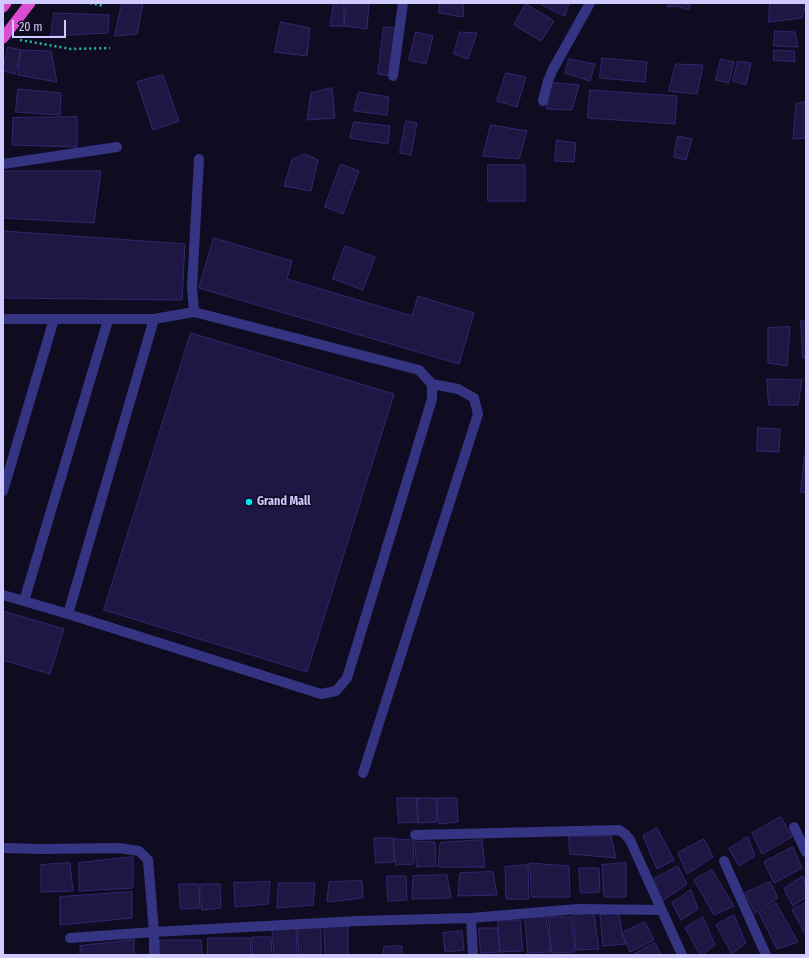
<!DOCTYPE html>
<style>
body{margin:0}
#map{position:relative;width:809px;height:958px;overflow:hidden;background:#0f0c21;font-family:"Fira Sans Condensed",sans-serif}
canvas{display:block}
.frame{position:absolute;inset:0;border:4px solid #d0cbff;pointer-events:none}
.scale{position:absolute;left:12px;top:20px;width:54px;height:18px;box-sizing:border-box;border:2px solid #d0cbff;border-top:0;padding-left:5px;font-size:12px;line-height:14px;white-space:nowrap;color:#d0cbff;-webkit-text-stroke:3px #0f0c21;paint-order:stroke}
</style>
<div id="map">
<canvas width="809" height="958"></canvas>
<div class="frame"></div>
<div class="scale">20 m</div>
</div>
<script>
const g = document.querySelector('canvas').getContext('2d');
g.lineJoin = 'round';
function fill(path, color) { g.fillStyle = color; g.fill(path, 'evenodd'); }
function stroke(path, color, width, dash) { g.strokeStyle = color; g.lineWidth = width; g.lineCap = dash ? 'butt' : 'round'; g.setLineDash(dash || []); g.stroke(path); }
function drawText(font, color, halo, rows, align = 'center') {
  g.font = font + ' "Fira Sans Condensed",sans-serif'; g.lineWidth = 3; g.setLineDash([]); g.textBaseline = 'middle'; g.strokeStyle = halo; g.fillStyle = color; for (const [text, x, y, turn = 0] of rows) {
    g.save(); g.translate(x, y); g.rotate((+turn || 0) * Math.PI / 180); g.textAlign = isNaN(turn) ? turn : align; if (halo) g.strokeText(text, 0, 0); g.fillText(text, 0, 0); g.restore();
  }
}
const building = new Path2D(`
 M122 3H143L137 34 115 36Z
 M334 3H344V26H330Z
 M347 3H369L367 29 344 26Z
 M440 3H464L463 17 439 13Z
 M542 3H569L565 16 542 5Z
 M667 3H691L689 10 676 6 668 7Z
 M770 3H806L802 18 769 22Z
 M526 4 554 21 541 41 514 25Z
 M54 13 109 15 108 33 51 36Z
 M281 22 310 28 307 56 275 52Z
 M384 27 403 29 397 77 378 74Z
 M775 31 795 32 798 47 774 46Z
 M416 32 433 36 426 64 409 60Z
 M460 32 477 33 468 59 454 54Z
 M8 47 21 50 15 74 3 71Z
 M21 50 51 51 57 82 18 75Z
 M774 50 794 51 795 62 774 60Z
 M602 58 647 62 645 82 600 78Z
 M569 59 595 64 590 81 565 73Z
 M721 59 734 62 729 83 716 80Z
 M738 61 751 63 746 85 733 81Z
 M676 64 703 65 697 94 669 91Z
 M506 73 526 77 517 107 497 101Z
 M163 75 179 121 153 130 137 82Z
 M548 82 579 85 572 110 547 109Z
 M332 88 335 118 307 120 311 93Z
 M18 89 61 93 60 115 16 112Z
 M590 90 677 96 675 124 588 118Z
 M359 92 389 97 387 115 354 111Z
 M806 102V138L793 139 796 104Z
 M77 117V147L12 145 13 118Z
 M406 121 417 123 411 155 400 153Z
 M354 122 390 126 388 144 350 138Z
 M491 125 527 131 519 159 483 156Z
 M678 136 692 139 686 160 674 157Z
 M557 140 576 143 574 162 555 161Z
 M305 154 318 160 311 191 284 186 292 160Z
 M341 164 359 171 343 214 325 207Z
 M488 165H525V201H488Z
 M3 171H101L94 223 3 218Z
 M3 231 185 244 182 300 3 298Z
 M214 238 292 261 287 279 412 316 418 296 474 313 459 364 199 288Z
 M345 246 375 257 363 290 333 279Z
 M801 321H806V358H803Z
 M790 327 787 366 768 363V328Z
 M191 333 394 394 307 672 104 610Z
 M767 379 802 380 798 405H769Z
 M758 428 780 429 779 452 757 451Z
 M805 455H806V493L801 492Z
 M3 611 64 629 50 674 3 660Z
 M397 798H417L418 822 399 823Z
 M417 798H436L437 822 418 823Z
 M437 798H457L458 822 439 824Z
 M781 817 792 837 762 854 752 833Z
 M657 828 674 860 657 869 643 836Z
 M569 836H611L616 858 570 854Z
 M748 837 755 856 739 866 729 849Z
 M374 838H393L394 862 376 863Z
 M394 839 413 840 414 864 396 865Z
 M704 839 713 857 687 874 678 853Z
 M482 840 485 867H438L440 843Z
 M415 841 435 842 436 866 417 867Z
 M793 847 802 868 774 883 764 862Z
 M133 857V888L79 891V863Z
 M70 863 73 891 41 892V865Z
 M530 863 569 866 570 897H532Z
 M626 863V897H604L602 865Z
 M528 865 529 899H506L505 867Z
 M678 866 687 884 662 901 652 880Z
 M579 868H599L600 892 581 893Z
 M712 870 734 906 714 915 694 880Z
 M493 872 497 895 458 896 460 873Z
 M447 875 451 898 412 899 413 876Z
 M387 876H406L407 900 388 901Z
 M803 876 806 886V897L793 906 784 889Z
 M362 881 363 898 327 902 329 882Z
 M270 882 268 904 235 907 234 883Z
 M770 882 778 898 755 913 745 893Z
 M279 883H315L313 905 277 908Z
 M179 884H199L200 908 181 909Z
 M201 884H220L221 908 202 910Z
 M691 890 698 909 681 920 672 903Z
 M132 892V918L60 925V897Z
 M806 902V935L792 910Z
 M776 903 798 942 777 949 759 913Z
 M619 913 622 933 626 944 603 946 600 915Z
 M594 914 599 949 576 950 573 915Z
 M734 915 746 943 732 954 716 925Z
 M525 917H546L551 952 528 953Z
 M549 917H571L575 952 552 953Z
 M703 917 715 945 702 955H700L685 928Z
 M498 920H520L523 951 500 952Z
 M645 922 654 940 630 952 622 933Z
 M348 924V955H325L324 926Z
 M321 925V955H299L297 927Z
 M296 928 297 955H274L272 930Z
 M479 928H498L500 952 481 953Z
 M462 931 464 950 445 952 443 933Z
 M252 937H271L272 955H253Z
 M208 938H250L251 955H208Z
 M134 940V955H80V946Z
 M160 940H201L202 955H160Z
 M655 943 661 955H632Z
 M402 946V955H383L384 947Z`);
fill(building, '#1e1743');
stroke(building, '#342770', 1);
stroke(new Path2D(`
 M90 3 104 6
 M20 40 71 49 110 48`), '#27b7ab', 2.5, [2, 3]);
stroke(new Path2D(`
 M3 164 117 147
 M194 312 192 287 199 159
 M3 319H154L194 312 419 370 432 384V399L347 678 336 691 321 694 68 614 3 595
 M3 491 54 319
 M24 601 108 320
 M68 614 154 319
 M363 773 478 414 474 398 458 389 432 384`), '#353482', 10);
stroke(new Path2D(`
 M393 76 403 3
 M543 101 548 81 552 71 590 3
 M794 827 806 852
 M415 835 619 830 625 834 630 840 682 955
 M3 848 41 849 119 848 139 851 148 860 154 932V955
 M724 861 766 955
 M471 918 473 955
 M70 938 154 932 358 921 471 918 578 909 661 910`), '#353482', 10);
stroke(new Path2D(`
 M3 7 6 3
 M3 38 30 3`), '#dc4cd2', 11);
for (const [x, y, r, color] of [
 [249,502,4,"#00e4f6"]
]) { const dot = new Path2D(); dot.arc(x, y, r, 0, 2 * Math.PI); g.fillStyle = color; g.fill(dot); stroke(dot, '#0f0c21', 1.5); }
drawText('bold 12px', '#d0cbff', '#0f0c21', [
 ["Grand Mall",257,502]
], 'left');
</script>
